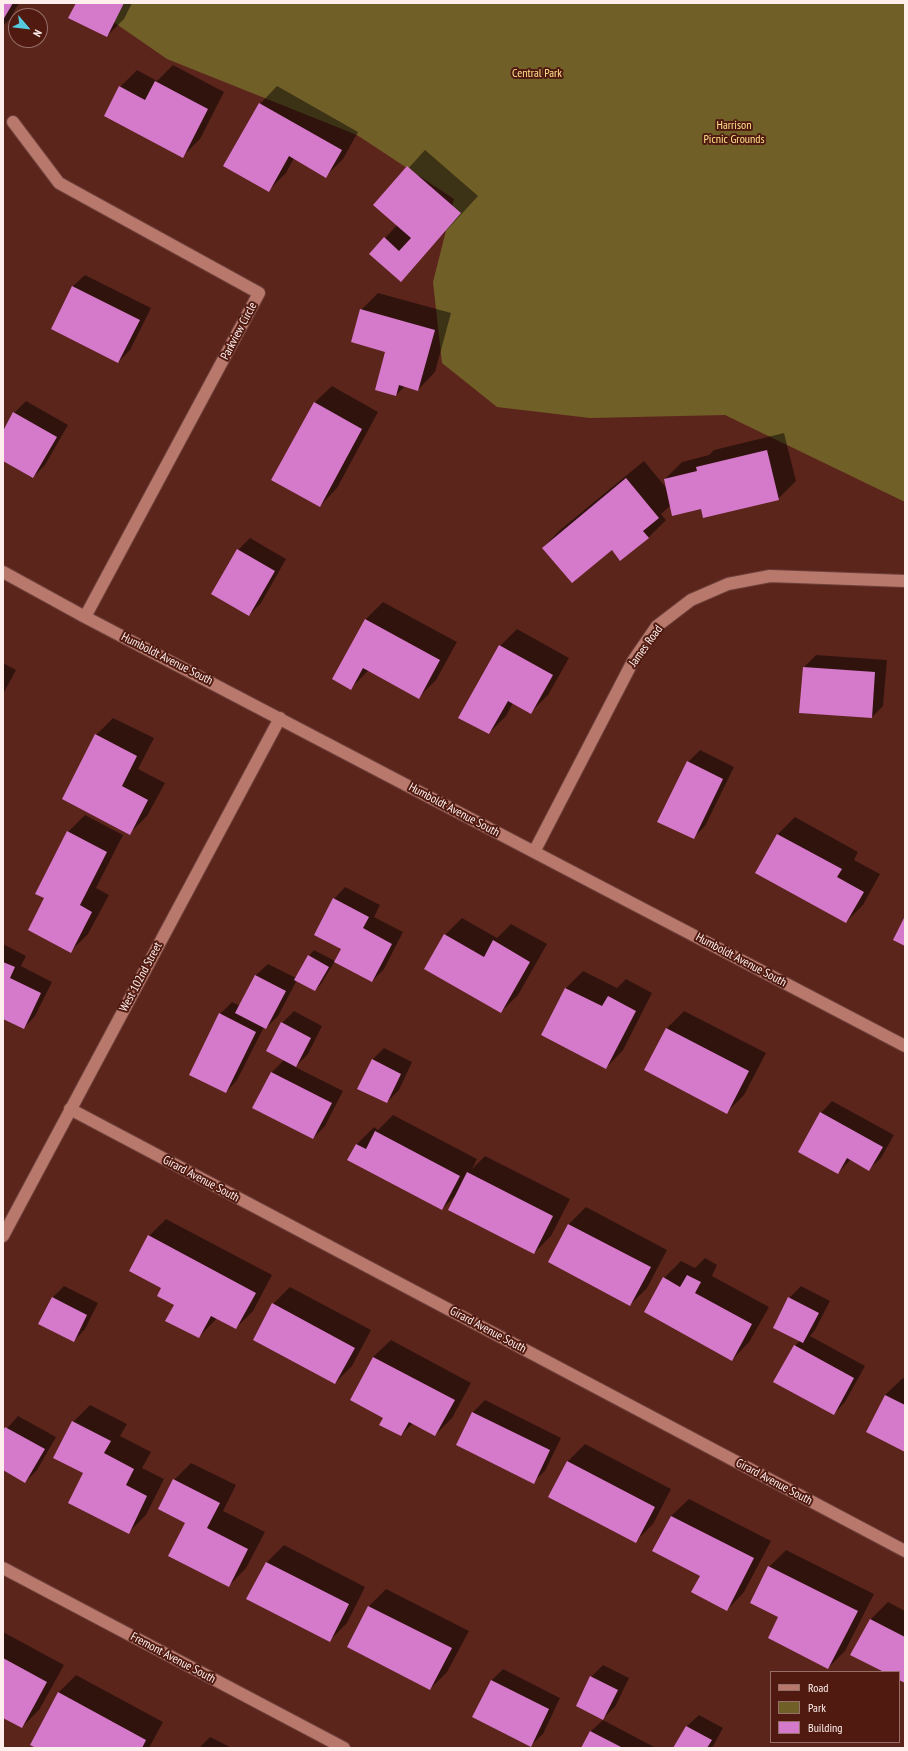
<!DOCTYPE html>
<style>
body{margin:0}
#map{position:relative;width:908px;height:1751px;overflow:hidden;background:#5c251c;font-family:"PT Sans Narrow",sans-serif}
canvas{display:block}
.frame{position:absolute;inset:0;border:4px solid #feefec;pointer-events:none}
.legend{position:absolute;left:770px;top:1671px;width:130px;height:72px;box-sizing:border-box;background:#501a11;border:1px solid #966f69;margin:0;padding:5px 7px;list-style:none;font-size:12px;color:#feefec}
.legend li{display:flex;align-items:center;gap:8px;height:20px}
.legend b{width:20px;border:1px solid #966f69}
.north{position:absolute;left:8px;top:8px;width:40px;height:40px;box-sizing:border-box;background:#501a11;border:1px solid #966f69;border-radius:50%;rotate:118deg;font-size:11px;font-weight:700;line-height:16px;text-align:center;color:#feefec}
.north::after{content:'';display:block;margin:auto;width:14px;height:18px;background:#55cadf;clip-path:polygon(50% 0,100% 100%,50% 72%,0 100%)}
</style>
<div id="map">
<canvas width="908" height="1751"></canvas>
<div class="frame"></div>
<ul class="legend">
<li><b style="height:5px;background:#b8786b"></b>Road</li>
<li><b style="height:11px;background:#715f28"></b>Park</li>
<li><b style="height:11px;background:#d579cb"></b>Building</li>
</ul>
<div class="north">N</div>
</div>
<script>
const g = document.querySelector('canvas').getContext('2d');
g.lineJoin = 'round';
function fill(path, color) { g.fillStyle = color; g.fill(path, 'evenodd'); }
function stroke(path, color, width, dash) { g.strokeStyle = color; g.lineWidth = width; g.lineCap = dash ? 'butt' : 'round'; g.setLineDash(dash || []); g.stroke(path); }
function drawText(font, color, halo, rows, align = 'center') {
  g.font = font + ' "PT Sans Narrow",sans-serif'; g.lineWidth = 4; g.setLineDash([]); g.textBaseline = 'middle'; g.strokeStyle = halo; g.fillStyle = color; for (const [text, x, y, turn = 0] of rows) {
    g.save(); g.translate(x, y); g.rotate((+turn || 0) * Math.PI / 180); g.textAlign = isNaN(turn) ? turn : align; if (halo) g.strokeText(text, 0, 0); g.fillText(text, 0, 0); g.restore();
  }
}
fill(new Path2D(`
 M86 3H905V502L725 415 590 418 497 407 442 363 433 282 454 199 357 135 167 59Z`), '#715f28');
fill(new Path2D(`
 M3 3H19L10 19 3 26Z
 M77 3H132L124 19 107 36Z
 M173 65 224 92 200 139 183 156 120 87 137 70 157 81Z
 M277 86 358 132 343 159 326 176 294 158 286 173 269 190 260 104Z
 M425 150 478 196 400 281 385 238 397 225 375 205Z
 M85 275 151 308 130 350 118 362 52 328 73 286Z
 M378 293 451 313 435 372 418 390 405 386 396 395 387 351 361 310Z
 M332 386 378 412 337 488 320 506 314 403Z
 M26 401 68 425 45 465 33 477 3 460V433L14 413Z
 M784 433 796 481 778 499 701 508 671 505 661 514 666 520 649 537 621 560 612 549 543 548 560 530 644 461 668 490 665 479 682 462 709 455 714 450Z
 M250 538 286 559 261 603 249 615 238 550Z
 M383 602 457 642 436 680 419 697 369 670 351 688 333 679 366 619Z
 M517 629 569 658 548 695 531 712 513 703 506 716 489 733 500 646Z
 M816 655 887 660 883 706 872 717 801 713 804 667Z
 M3 663 16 670 3 694Z
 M113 718 154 738 138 769 165 783 147 816 130 833 96 735Z
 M700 750 734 767 705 826 693 838 688 762Z
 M85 815 123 835 96 888 109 895 88 934 71 951 45 898 68 832Z
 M795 817 858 852 854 860 880 874 863 905 846 922 757 873 778 834Z
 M345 887 380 905 374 917 403 932 384 969 372 981 342 949 334 899Z
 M462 918 497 938 511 924 547 944 518 995 501 1012 445 935Z
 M3 944 26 956 21 966 52 982 35 1016 24 1028 3 1018Z
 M314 950 335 961 321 984 315 990 297 980 278 1016 266 1028 264 1027 237 1080 226 1092 220 1014 232 1002 240 1006 256 975 268 964 296 978 309 956Z
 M583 971 617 988 626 979 652 993 623 1050 606 1068 542 1035 566 988Z
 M294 1011 322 1026 308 1054 295 1067 343 1091 325 1126 313 1138 253 1107 272 1072 284 1060 282 1023Z
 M684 1011 766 1053 744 1095 727 1112 667 1028Z
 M384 1048 412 1062 399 1090 387 1102 372 1060Z
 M832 1101 894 1135 881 1158 869 1169 851 1159 838 1173 821 1113Z
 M393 1115 477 1159 472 1169 485 1156 570 1199 551 1236 534 1253 457 1194 442 1209 356 1145 374 1127 378 1130Z
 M586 1207 667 1250 647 1288 630 1305 549 1262 569 1224Z
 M166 1219 272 1275 253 1311 236 1328 217 1318 199 1337 162 1288 149 1236Z
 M705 1258 717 1265 712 1276 769 1307 749 1342 732 1360 664 1278 681 1261 695 1268Z
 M64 1286 98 1303 85 1329 74 1341 52 1298Z
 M801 1286 830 1301 815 1330 810 1336 865 1366 845 1402 834 1414 795 1346 800 1340 789 1298Z
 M290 1287 371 1330 352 1366 335 1383 273 1304Z
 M391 1340 471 1383 452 1418 435 1435 413 1423 401 1435 384 1417 373 1357Z
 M903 1378 905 1379V1451L885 1395Z
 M485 1400 561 1438 545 1471 533 1482 457 1445 473 1412Z
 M90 1405 127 1424 120 1436 151 1452 142 1468 164 1479 146 1515 129 1532 84 1473 73 1422Z
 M18 1416 56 1437 37 1470 25 1482 3 1469V1433Z
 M585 1444 671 1489 653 1524 636 1541 550 1497 568 1461Z
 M191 1463 236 1485 223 1511 265 1532 246 1568 229 1586 186 1522 174 1480Z
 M689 1499 771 1541 744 1592 727 1610 701 1575 654 1551 671 1516Z
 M284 1545 365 1587 347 1623 330 1640 266 1563Z
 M786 1550 874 1594 845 1651 828 1668 780 1616 769 1567Z
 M386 1589 469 1631 447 1672 430 1689 348 1647 369 1606Z
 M888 1602 905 1611V1682L899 1679V1672H886L870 1620Z
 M3 1632 64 1665 39 1710 22 1727 3 1717Z
 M603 1665 629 1678 615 1707 603 1718 591 1677Z
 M503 1669 560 1698 543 1734 531 1745 491 1681Z
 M76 1675 163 1722 149 1748H38L31 1744 59 1692Z
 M699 1715 723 1728 712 1748H675L687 1726Z
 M603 1720 656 1748H582L591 1731Z
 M210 1737 232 1748H199Z`), '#0007');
fill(new Path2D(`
 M3 3H13L3 20Z
 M76 3H124L107 37 68 18Z
 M155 81 208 109 183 158 104 116 119 86 145 100Z
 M259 103 342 150 326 178 289 156 269 192 223 166Z
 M407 166 461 213 401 282 369 254 384 237 399 251 411 238 373 205Z
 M72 286 140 320 118 363 51 329Z
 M360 309 435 330 418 391 399 385 396 396 375 390 385 352 351 342Z
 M314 402 362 429 320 507 271 480Z
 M13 412 57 437 33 478 3 461V431Z
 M767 450 779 500 703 518 701 509 672 516 664 479 697 471 696 467Z
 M626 478 659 518 643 531 649 538 620 561 612 550 572 583 542 548Z
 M237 549 275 571 249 616 211 594Z
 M365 619 440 660 419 699 363 668 351 690 332 679Z
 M499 645 553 675 531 714 508 701 489 734 458 718Z
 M803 667 875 672 872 718 799 713Z
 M95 734 137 756 122 786 148 800 130 835 62 799Z
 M687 761 723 779 694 839 657 822Z
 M67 831 107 852 80 905 92 912 71 953 28 930 44 898 35 894Z
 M777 834 842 869 837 877 864 892 846 923 755 873Z
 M333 898 369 917 363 928 392 944 372 982 334 962 341 949 314 935Z
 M905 916V946L893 940Z
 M444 934 484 957 493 940 530 962 501 1013 424 969Z
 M308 955 329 967 315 991 294 980Z
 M3 962 15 967 10 978 41 993 24 1029 3 1019Z
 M255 975 286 991 266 1029 235 1013Z
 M565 988 602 1006 608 996 636 1011 606 1069 541 1035Z
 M219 1013 256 1032 226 1093 189 1075Z
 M281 1022 311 1038 296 1067 266 1051Z
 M666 1028 749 1071 727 1114 644 1070Z
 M372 1059 401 1074 387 1103 357 1089Z
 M271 1072 332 1103 313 1139 252 1108Z
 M820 1112 883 1147 869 1171 847 1158 838 1174 798 1152Z
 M375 1131 460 1176 442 1210 347 1160 356 1144 366 1149Z
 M467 1172 553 1216 534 1254 448 1210Z
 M568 1224 651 1267 630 1306 548 1262Z
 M148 1235 256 1293 236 1329 211 1316 199 1338 165 1321 174 1305 157 1296 161 1288 129 1271Z
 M687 1275 701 1282 695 1293 752 1324 732 1361 644 1312 663 1277 680 1287Z
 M52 1297 87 1315 74 1342 38 1324Z
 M788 1297 819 1313 803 1343 773 1328Z
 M272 1303 355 1348 335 1384 253 1340Z
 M794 1345 854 1378 834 1415 773 1382Z
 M373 1357 455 1400 435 1436 409 1422 401 1436 379 1425 383 1418 350 1400Z
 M885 1395 905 1405V1452L866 1432Z
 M472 1412 550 1450 534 1484 456 1445Z
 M72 1421 111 1441 104 1453 134 1469 126 1485 147 1496 129 1534 68 1503 83 1473 53 1458Z
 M5 1427 45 1449 25 1483 3 1470V1431Z
 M567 1461 655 1507 636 1543 548 1497Z
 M173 1479 220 1503 207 1528 248 1549 229 1587 168 1556 185 1523 158 1509Z
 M671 1516 754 1558 727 1611 691 1592 700 1576 652 1551Z
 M266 1562 349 1604 330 1642 246 1599Z
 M768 1566 858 1611 828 1669 768 1638 778 1617 750 1603Z
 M368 1606 452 1648 430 1690 347 1647Z
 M870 1619 905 1637V1683L899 1680V1672H884L850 1655Z
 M3 1658 47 1682 22 1728 3 1718Z
 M590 1676 618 1690 603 1720 576 1706Z
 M491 1680 549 1709 531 1747 472 1717Z
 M58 1692 146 1740 142 1748H36L30 1745Z
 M686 1726 712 1740 707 1748H673Z
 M590 1731 623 1748H581Z`), '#d579cb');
const minor = new Path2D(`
 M13 122 59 183 259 293 85 617
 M3 572 85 617 905 1046
 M534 852 633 661 657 626 691 600 728 584 770 576 905 581
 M70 1109 905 1551
 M3 1236 280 718
 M3 1568 344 1748`);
stroke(minor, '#6d403b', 14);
stroke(minor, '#b8786b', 12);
drawText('12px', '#ffe18c', '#501a11', [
 ["Central Park",537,74],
 ["Harrison",734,126],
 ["Picnic Grounds",734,140]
]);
drawText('12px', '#feefec', '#501a11', [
 ["Parkview Circle",239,331,-62],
 ["James Road",646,646,-54],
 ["Humboldt Avenue South",167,659,27],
 ["Humboldt Avenue South",454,810,28],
 ["Humboldt Avenue South",741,960,28],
 ["West 102nd Street",141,977,-62],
 ["Girard Avenue South",201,1179,28],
 ["Girard Avenue South",488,1330,28],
 ["Girard Avenue South",774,1482,28],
 ["Fremont Avenue South",173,1658,28]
]);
</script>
